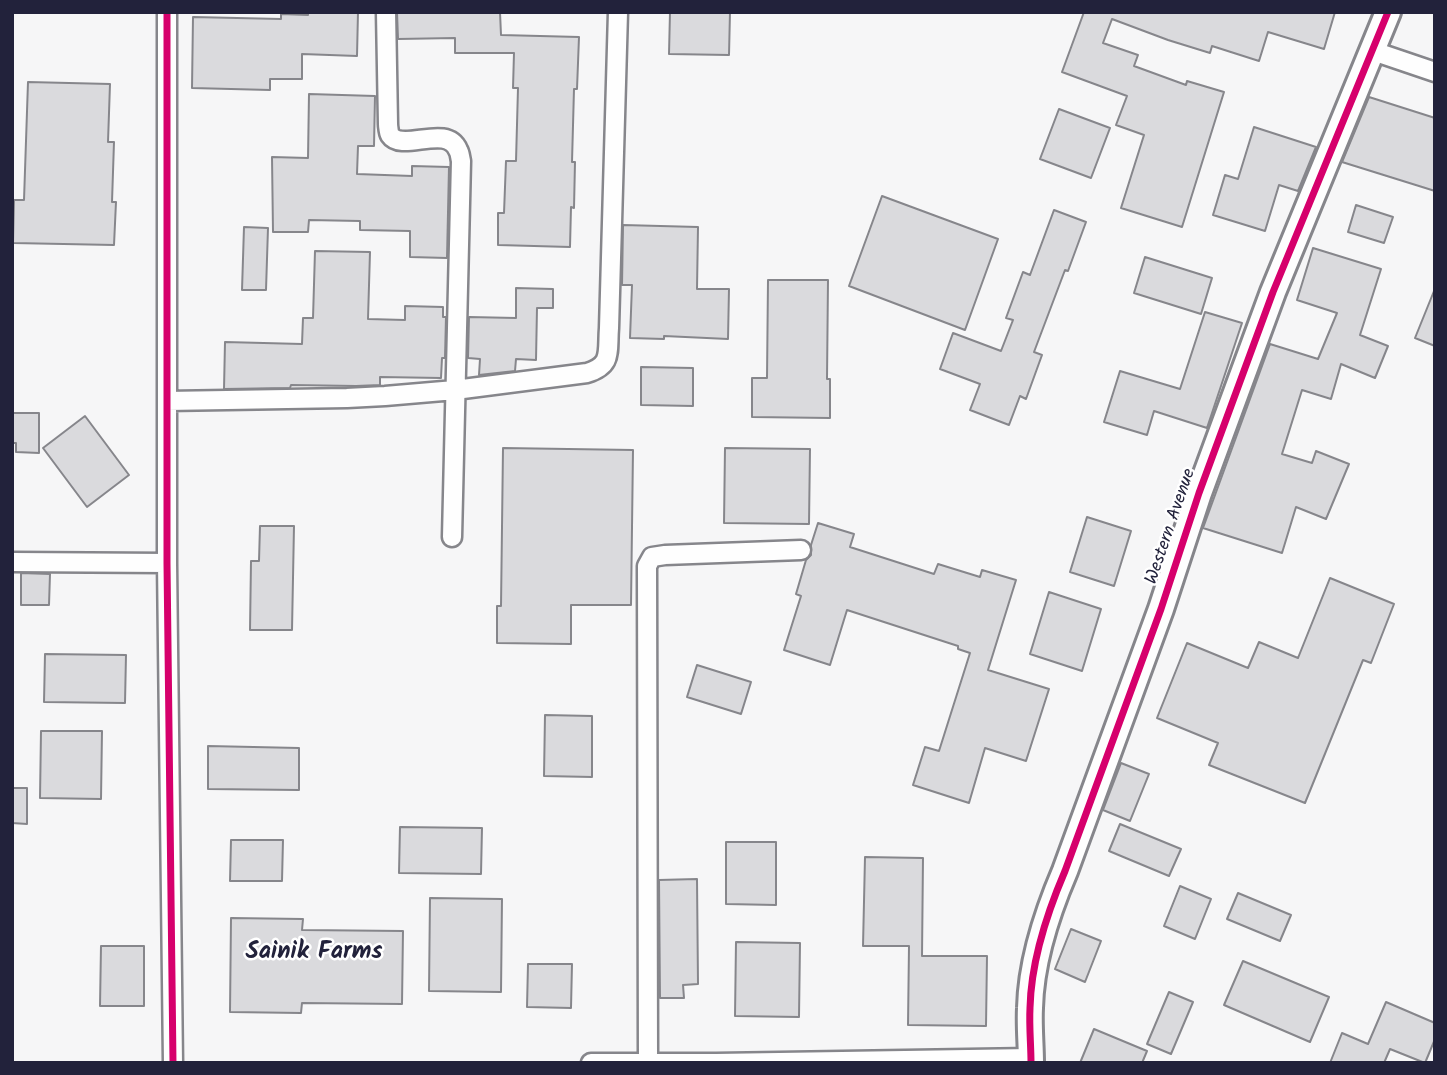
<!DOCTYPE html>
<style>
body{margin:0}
#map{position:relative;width:1447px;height:1075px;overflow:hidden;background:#f6f6f7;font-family:Kalam,sans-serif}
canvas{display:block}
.frame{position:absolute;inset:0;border:14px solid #22223b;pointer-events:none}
</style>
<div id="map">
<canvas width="1447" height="1075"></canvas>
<div class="frame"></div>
</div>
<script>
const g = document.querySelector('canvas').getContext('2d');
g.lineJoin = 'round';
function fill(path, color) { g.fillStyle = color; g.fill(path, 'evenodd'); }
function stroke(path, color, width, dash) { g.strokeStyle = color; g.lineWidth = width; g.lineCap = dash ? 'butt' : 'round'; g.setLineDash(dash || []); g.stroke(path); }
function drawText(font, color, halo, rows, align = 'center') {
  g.font = font + ' Kalam,sans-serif'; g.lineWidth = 5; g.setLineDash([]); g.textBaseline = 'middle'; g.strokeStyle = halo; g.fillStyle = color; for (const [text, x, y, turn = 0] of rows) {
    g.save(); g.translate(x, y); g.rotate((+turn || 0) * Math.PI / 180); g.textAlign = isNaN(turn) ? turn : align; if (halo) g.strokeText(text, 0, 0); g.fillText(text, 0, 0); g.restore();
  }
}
const building = new Path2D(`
 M308 12H358L357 56 302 54V79H270V90L192 88 193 17 281 19V14L308 15Z
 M397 12H500L501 35 579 37 577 89H574L572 162H575L574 208 571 207 570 247 498 245V213H504L506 161H516L518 88H513L514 53H455V38L398 39Z
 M670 12H730L729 55 669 54Z
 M1084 12H1335L1324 49 1268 32 1259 61 1212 46 1210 53 1168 40 1112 19 1103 43 1138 55 1134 66 1186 85 1187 81 1224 92 1182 227 1121 208 1144 135 1116 125 1127 96 1062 72Z
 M28 82 110 84 108 142H114L112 202H116L114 245 13 243 14 200H24Z
 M309 94 375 96 374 146H358L357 174 412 176V166L449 167 447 258 410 257V231L360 230V221L309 220 308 232H273L272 157 308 158Z
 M1369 97 1435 118V191L1342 162Z
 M1059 109 1110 128 1091 178 1040 159Z
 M1254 127 1316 147 1298 191 1279 185 1265 231 1213 215 1225 175 1238 179Z
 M882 196 998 239 965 330 849 286Z
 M1356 205 1393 217 1384 243 1348 232Z
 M1054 210 1086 222 1068 271 1065 270 1034 352 1042 355 1026 399 1020 396 1009 425 970 410 980 384 940 369 953 333 1001 351 1013 320 1006 318 1023 272 1030 275Z
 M623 225 698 227 697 289H729L728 339 664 336V339L630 338 632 285H622Z
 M244 227 268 228 266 290H242Z
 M1313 248 1381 269 1360 335 1388 346 1375 378 1341 364 1331 399 1302 390 1282 454 1312 463 1316 451 1349 464 1326 519 1296 507 1282 553 1203 528 1270 344 1318 359 1337 313 1297 300Z
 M315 251 370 252 368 319 405 320V306L443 307V317H446L445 358H442L441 378 380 377V385L356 386 291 385 290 388 224 389 225 342 302 344 303 318H313Z
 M1145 257 1212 278 1201 314 1134 293Z
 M768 280H828L827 379H830V418L752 417V378H767Z
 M516 288 553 289V308H537L536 360 516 359 515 371 479 375 480 359 468 358 469 317 516 318Z
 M1434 291H1435V346L1415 338Z
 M1205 312 1242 323 1207 428 1154 411 1147 435 1104 422 1120 371 1180 389Z
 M641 367 693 368V406L641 405Z
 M12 413H39V453L16 452V443H12Z
 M85 416 129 475 87 507 43 448Z
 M503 448 633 450 631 605H571V644L497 643V606H501Z
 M725 448 810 449 809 524 724 523Z
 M1087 517 1131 531 1114 586 1070 572Z
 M818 523 854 534 850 547 934 574 938 564 980 577 982 570 1016 580 988 670 1049 689 1026 761 985 748 969 803 913 785 925 747 939 751 970 653 958 649V646L847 610 830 665 784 650 801 596 796 594 806 560 811 555V545Z
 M260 526H294L292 630H250L251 561H259Z
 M21 573 50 574 49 605H21Z
 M1330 578 1394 604 1371 663 1363 660 1305 803 1209 765 1218 743 1157 718 1187 643 1248 668 1259 642 1298 658Z
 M1049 592 1101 609 1082 671 1030 654Z
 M45 654 126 655 125 703 44 702Z
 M697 665 751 682 741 714 687 697Z
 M545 715 592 716V777L544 776Z
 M41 731H102L101 799 40 798Z
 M208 746 299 748V790L208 789Z
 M1121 763 1149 774 1130 821 1103 810Z
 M12 788H27V824L12 823Z
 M1120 824 1181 849 1169 876 1109 851Z
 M400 827 482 828 481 874 399 873Z
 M231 840H283L282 881H230Z
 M726 842H776V905L726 904Z
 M865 857 923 858 922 956H987L986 1026 908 1025 909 946H863Z
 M697 879 698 984 683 985 684 998H660L659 880Z
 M1180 886 1211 899 1195 939 1164 926Z
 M1238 893 1291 915 1280 941 1227 919Z
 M430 898 502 899 501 992 429 991Z
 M231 918 303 919 302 930 403 931 402 1004 302 1003 301 1013 230 1012Z
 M1071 929 1101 941 1085 982 1055 969Z
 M736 942 800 943 799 1017 735 1016Z
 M101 946H144V1006H100Z
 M1243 961 1329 997 1310 1042 1224 1005Z
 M528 964H572L571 1008 527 1007Z
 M1169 992 1193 1002 1171 1054 1147 1044Z
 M1386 1002 1435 1023V1039L1425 1063 1390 1049 1384 1063H1330L1342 1033 1368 1044Z
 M1094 1029 1147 1051 1142 1063H1080Z`);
fill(building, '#dadadd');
stroke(building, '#86868b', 2);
const street = new Path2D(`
 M167 12V563L173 1063
 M386 12 388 124C388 126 389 134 390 135 402 153 447 123 458 150 460 153 460 157 461 161L452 537
 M1373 51 1435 72
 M167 401 347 398 385 396 455 390 587 373C613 365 607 352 609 328L618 12
 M12 562 167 563
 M648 1062 647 566 652 557 665 555 801 550
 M591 1063H716L1031 1058`);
const secondary = new Path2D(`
 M1031 1063C1031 1045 1029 1026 1030 1008 1031 961 1047 913 1065 871L1161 609 1199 493 1273 292 1388 12`);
stroke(street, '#86868b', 23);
stroke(secondary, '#86868b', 30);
stroke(street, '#fefefe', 18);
stroke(secondary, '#fefefe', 24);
stroke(new Path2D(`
 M167 12V563L173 1063
 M1031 1063C1031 1045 1029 1026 1030 1008 1031 961 1047 913 1065 871L1161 609 1199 493 1273 292 1388 12`), '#d6006c', 7);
drawText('18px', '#22223b', '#fff', [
 ["Western Avenue",1172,527,-71]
]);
drawText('bold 24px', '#22223b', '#fff', [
 ["Sainik Farms",314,954]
]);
</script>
